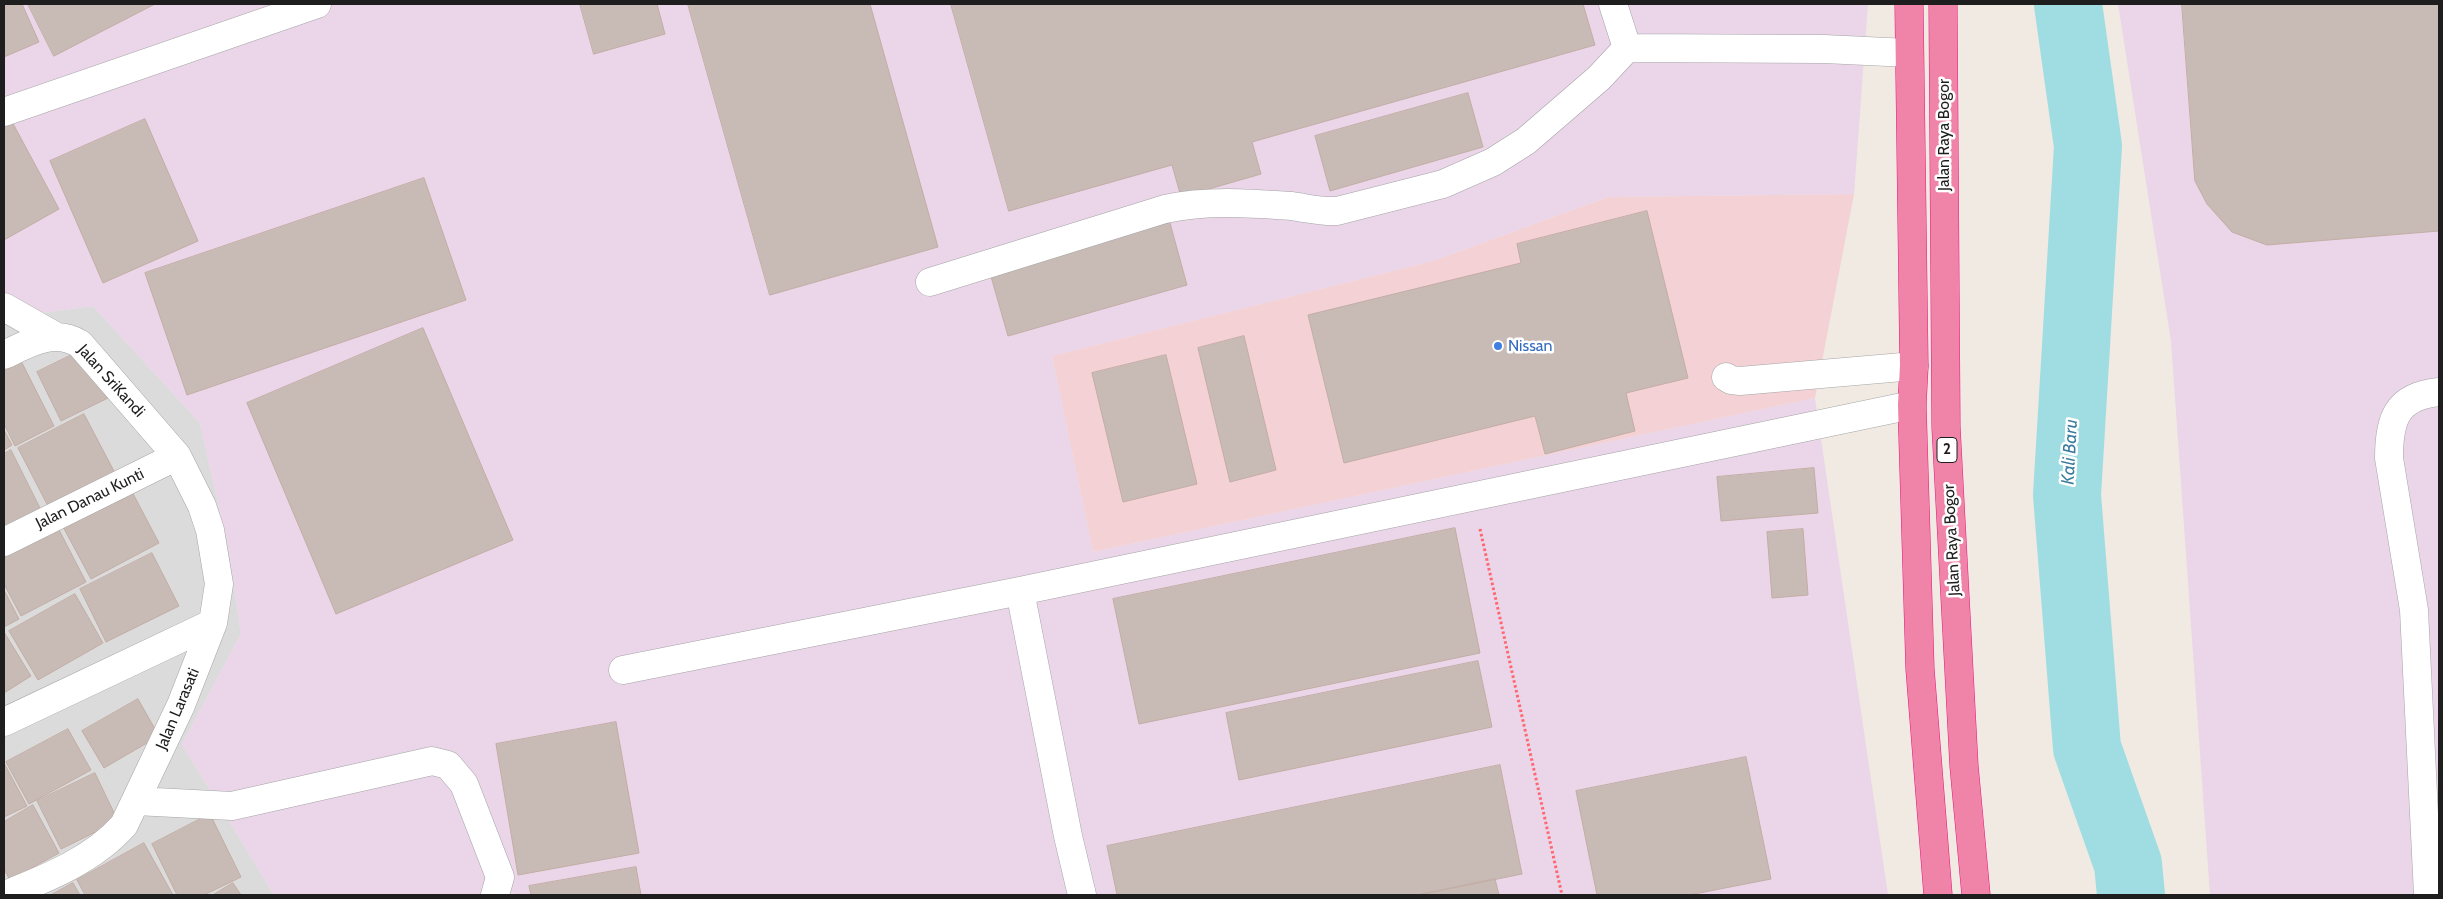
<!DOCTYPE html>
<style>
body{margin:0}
#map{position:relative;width:2443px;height:899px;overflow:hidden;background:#f0eae3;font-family:Cabin,sans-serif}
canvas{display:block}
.frame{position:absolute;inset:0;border:5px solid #1e1e1e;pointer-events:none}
</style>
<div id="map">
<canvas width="2443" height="899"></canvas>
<div class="frame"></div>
</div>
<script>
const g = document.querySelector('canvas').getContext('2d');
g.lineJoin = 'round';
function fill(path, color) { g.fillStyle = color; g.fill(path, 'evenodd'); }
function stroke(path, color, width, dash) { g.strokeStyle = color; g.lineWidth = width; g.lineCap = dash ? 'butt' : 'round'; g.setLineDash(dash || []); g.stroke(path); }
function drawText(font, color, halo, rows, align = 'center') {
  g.font = font + ' Cabin,sans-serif'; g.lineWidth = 5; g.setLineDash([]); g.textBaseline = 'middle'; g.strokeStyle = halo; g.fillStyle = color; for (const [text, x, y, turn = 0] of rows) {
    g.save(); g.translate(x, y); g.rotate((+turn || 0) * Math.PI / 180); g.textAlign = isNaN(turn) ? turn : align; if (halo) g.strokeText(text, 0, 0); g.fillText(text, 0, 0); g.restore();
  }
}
fill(new Path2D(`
 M4 296 35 314 93 306 200 423 229 552 241 634 182 744 274 895H4Z`), '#dcdbdb');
fill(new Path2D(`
 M1854 194 1815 398 1093 552 1052 356 1433 261 1608 197Z`), '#f3d1d5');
fill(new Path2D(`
 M4 4H1868L1854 194 1608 197 1433 261 1052 356 1093 552 1815 398 1888 895H514L513 893 501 895H274L182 744 241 634 229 552 200 423 93 306 35 314 4 296Z
 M2118 4H2439V895H2210L2171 341Z`), '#ead5e9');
stroke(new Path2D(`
 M2068 4 2088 146 2067 495 2087 748 2128 864 2131 895`), '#a0dde2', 68);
const building = new Path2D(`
 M4 4H22L39 42 4 57Z
 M28 4H155L54 56Z
 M580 4H657L665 34 594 54Z
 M688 4H870L938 247 770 295Z
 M951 4H1583L1595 45 1252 142 1261 174 1181 197 1172 165 1009 211Z
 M2182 4H2439V231L2267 245 2232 232 2207 204 2195 181Z
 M1468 93 1483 147 1330 191 1315 136Z
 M10 118 59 209 4 240V121Z
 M145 119 198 241 103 283 50 161Z
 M424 178 466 300 187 395 145 273Z
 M1647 211 1688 378 1626 393 1635 431 1545 454 1535 416 1344 463 1308 315 1521 263 1517 244Z
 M1170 223 1187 285 1008 336 990 273Z
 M423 328 513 540 336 614 247 403Z
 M1244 336 1276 470 1230 482 1198 348Z
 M84 349 108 398 61 421 37 372Z
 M17 353 54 426 15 446 4 424V360Z
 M1166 355 1197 484 1123 502 1092 373Z
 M84 414 116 475 50 510 18 448Z
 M4 430 12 445 4 450Z
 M11 450 42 512 4 532V454Z
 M1814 468 1818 513 1721 521 1717 477Z
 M129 486 159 543 91 579 61 523Z
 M56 524 86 582 21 616 4 584V551Z
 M1455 528 1480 653 1139 724 1113 599Z
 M1803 529 1808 595 1772 598 1767 532Z
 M152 553 179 606 106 642 80 589Z
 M4 590 19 619 4 627Z
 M75 594 103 643 38 680 9 631Z
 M4 632 31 676 4 693Z
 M1478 661 1492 727 1239 780 1226 713Z
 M138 699 159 736 104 768 82 731Z
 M616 722 639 853 518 875 496 744Z
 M68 729 91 770 29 804 6 762Z
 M1746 757 1771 879 1689 895H1597L1576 791Z
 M4 763 27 806 4 817Z
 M1500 765 1522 874 1418 895H1117L1107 846Z
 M95 773 118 821 61 849 37 801Z
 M33 805 59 853 10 880 4 869V822Z
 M210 814 241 877 204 895H177L152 844Z
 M144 843 173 895H85L77 880Z
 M636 867 641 895H531L529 886Z
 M1495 879 1499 895H1418Z
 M73 883 80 895H51Z
 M233 883 241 895H213Z`);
fill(building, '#c8bbb6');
stroke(building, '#c3ada4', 1);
const minor = new Path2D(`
 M1613 4 1627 48
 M4 112 317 4
 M930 282 1165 209C1207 200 1248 203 1291 206 1307 208 1320 212 1337 211L1443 184 1493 162 1526 141 1599 78 1627 48 1824 49 1909 53
 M4 307 55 336
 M4 355C29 343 54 328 80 344L177 456 202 506 210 530 219 584 213 623 181 705 124 825C93 860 47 878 5 895
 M1726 377 1731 380 1740 381 1914 366
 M4 542 177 456
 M1020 591 1068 836 1082 895
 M623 670 1020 591 1912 405
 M4 722 213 623
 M136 801 232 806 432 761 448 765 464 784 500 877 495 895
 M2428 895 2414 610 2389 458C2389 420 2396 396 2439 392`);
const highway = new Path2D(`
 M1909 4 1914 366 1912 405 1920 669 1938 895
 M1943 4 1946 427 1964 766 1976 895`);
stroke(minor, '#a5a5a5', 29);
stroke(highway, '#eb147f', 29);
stroke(new Path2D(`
 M1480 529 1562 895`), '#ff666e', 3, [2.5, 2.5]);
stroke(minor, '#fff', 28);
stroke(highway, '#ef84a8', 28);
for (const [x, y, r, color] of [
 [1498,346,5,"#3f7fe0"]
]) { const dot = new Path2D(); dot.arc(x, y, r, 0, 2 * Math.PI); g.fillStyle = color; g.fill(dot); stroke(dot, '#fff', 2); }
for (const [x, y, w] of [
 [1947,450,20]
]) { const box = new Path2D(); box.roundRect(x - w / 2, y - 12.5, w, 25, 4); g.fillStyle = '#fff'; g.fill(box); stroke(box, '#1e1e1e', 1); }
drawText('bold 15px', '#1e1e1e', null, [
 ["2",1947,450]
]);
drawText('16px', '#1e1e1e', '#fff', [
 ["Jalan Raya Bogor",1944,135,-90],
 ["Jalan SriKandi",111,381,48],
 ["Jalan Danau Kunti",90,499,-26],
 ["Jalan Raya Bogor",1952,540,-93],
 ["Jalan Larasati",178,709,-67]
]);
drawText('16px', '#366cbe', '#fff', [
 ["Nissan",1508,346]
], 'left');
drawText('italic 18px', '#3b7c9e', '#fff', [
 ["Kali Baru",2070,452,-87]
]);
</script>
